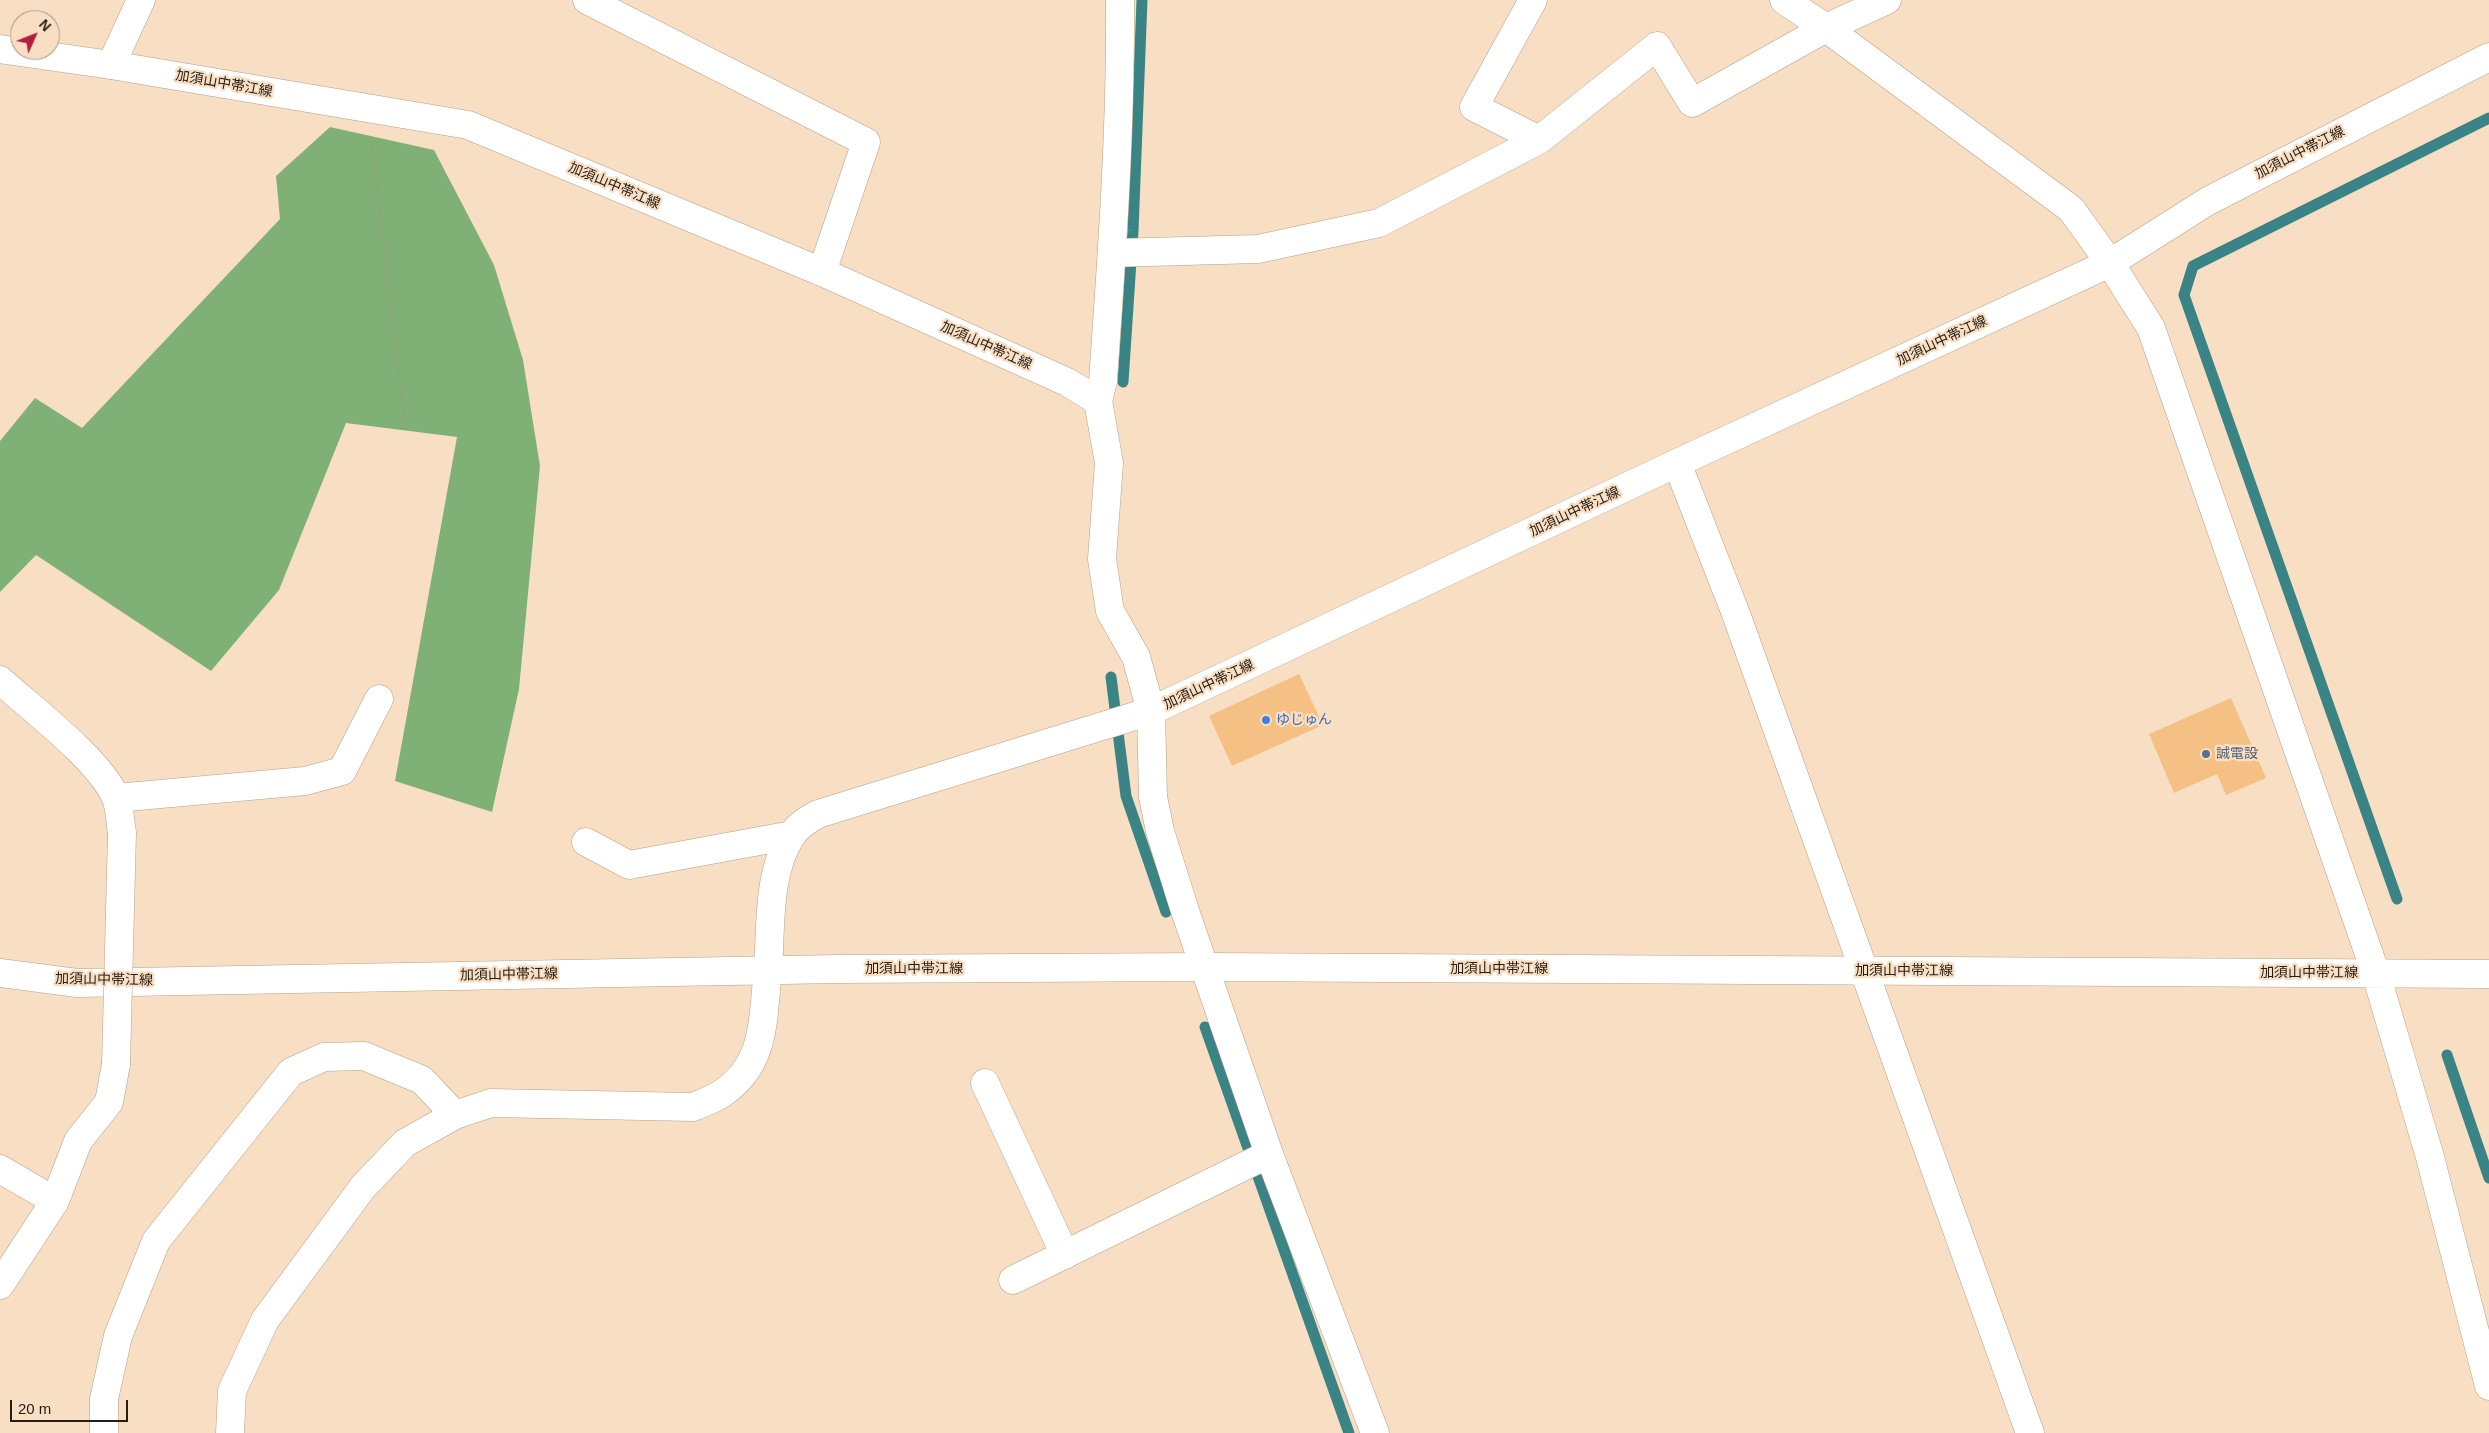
<!DOCTYPE html>
<meta charset="utf-8">
<style>
body{margin:0}
#map{position:relative;width:2489px;height:1433px;overflow:hidden;background:#f8dfc4;font-family:Arial,sans-serif}
canvas{display:block}
.north{position:absolute;left:10px;top:10px;width:50px;height:50px;box-sizing:border-box;background:#f8dfc4;border:1px solid #a4917d;border-radius:50%;rotate:46deg;font-size:14px;font-weight:700;line-height:20px;text-align:center;color:#251c13}
.north::after{content:'';display:block;margin:auto;width:18px;height:22px;background:#b11e3f;clip-path:polygon(50% 0,100% 100%,50% 72%,0 100%)}
.scale{position:absolute;left:10px;top:1400px;width:118px;height:22px;box-sizing:border-box;border:2px solid #251c13;border-top:0;padding-left:6px;font-size:15px;line-height:18px;white-space:nowrap;color:#251c13;-webkit-text-stroke:4px #f8dfc4;paint-order:stroke}
</style>
<div id="map">
<canvas width="2489" height="1433"></canvas>
<div class="north">N</div>
<div class="scale">20 m</div>
</div>
<script>
const g = document.querySelector('canvas').getContext('2d');
g.lineJoin = 'round';
function fill(path, color) { g.fillStyle = color; g.fill(path, 'evenodd'); }
function stroke(path, color, width, dash) { g.strokeStyle = color; g.lineWidth = width; g.lineCap = dash ? 'butt' : 'round'; g.setLineDash(dash || []); g.stroke(path); }
function drawText(font, color, halo, rows, align = 'center') {
  g.font = font + ' Arial,"Noto Sans JP",sans-serif'; g.lineWidth = 4.5; g.setLineDash([]); g.textBaseline = 'middle'; g.strokeStyle = halo; g.fillStyle = color; for (const [text, x, y, turn = 0] of rows) {
    g.save(); g.translate(x, y); g.rotate((+turn || 0) * Math.PI / 180); g.textAlign = isNaN(turn) ? turn : align; if (halo) g.strokeText(text, 0, 0); g.fillText(text, 0, 0); g.restore();
  }
}
fill(new Path2D(`
 M330 127 434 150 494 265 523 360 540 466 519 689 492 812 395 781 457 437 346 423 279 590 211 671 36 555 0 592V441L35 398 82 428 280 219 276 176Z`), '#7fb177');
stroke(new Path2D(`
 M1123 382 1133 231 1142 0
 M1111 677 1126 796 1166 912
 M2397 899 2184 295 2193 266 2489 118
 M1205 1027 1349 1433
 M2447 1055 2489 1178`), '#3a8486', 11);
fill(new Path2D(`
 M1299 674 1323 725 1232 766 1209 716Z
 M2231 698 2266 778 2226 795 2217 774 2174 793 2149 734Z`), '#f5c084');
const street = new Path2D(`
 M587 0 866 142 822 272
 M1533 0 1474 107 1539 140 1657 46 1692 103 1826 28 1887 0
 M1784 0 1826 28 2071 209 2110 263
 M111 65 141 0
 M1112 253 1258 249 1379 223 1539 140
 M1098 401 1103 381C1112 254 1121 127 1120 0
 M1677 463 1736 614 2030 1433
 M0 680C32 709 100 760 116 798 120 808 120 822 122 833
 M116 798 305 781 342 771 379 699
 M586 842 629 865 792 835
 M768 971C771 928 767 872 792 835 798 825 809 819 818 814L1151 711 1153 797 1160 831 1185 911 1269 1154 1375 1433
 M985 1083 1065 1255
 M0 1169 55 1201 0 1285
 M55 1201 78 1141 109 1102 116 1064
 M1013 1280 1269 1154
 M104 1433V1399L118 1336 156 1241 291 1072 324 1057 364 1056 422 1080 455 1115 405 1143 363 1187 265 1320 232 1391 230 1433`);
const secondary = new Path2D(`
 M0 49 111 65 468 125 822 272 1067 382 1098 401 1109 463 1102 559 1110 611 1136 657 1151 711 1677 463 2110 263 2208 201 2489 57
 M2110 263 2151 328 2376 974 2430 1157 2489 1386
 M0 973 77 983 837 969 1205 967 2489 974
 M455 1115 491 1103 693 1107C702 1103 712 1100 721 1094 767 1064 762 1019 768 971`);
stroke(street, '#b79f86', 29);
stroke(secondary, '#b79f86', 29);
stroke(new Path2D(`
 M372 145 406 432`), '#a5927e', 3, [1, 4]);
stroke(street, '#fff', 28);
stroke(secondary, '#fff', 28);
const streetBridge = new Path2D(`
 M116 1064 122 833`);
stroke(streetBridge, '#b79f86', 29, []);
stroke(streetBridge, '#fff', 28);
for (const [x, y, r, color] of [
 [1266,720,5,"#3f7fe0"],
 [2206,754,5,"#5c6f8a"]
]) { const dot = new Path2D(); dot.arc(x, y, r, 0, 2 * Math.PI); g.fillStyle = color; g.fill(dot); stroke(dot, '#f8dfc4', 2); }
drawText('14px', '#251c13', '#f8dfc4', [
 ["加須山中帯江線",224,84,10],
 ["加須山中帯江線",2300,153,-27],
 ["加須山中帯江線",614,186,23],
 ["加須山中帯江線",1942,341,-25],
 ["加須山中帯江線",986,346,24],
 ["加須山中帯江線",1575,512,-25],
 ["加須山中帯江線",1209,685,-25],
 ["加須山中帯江線",914,969],
 ["加須山中帯江線",1499,969],
 ["加須山中帯江線",1904,971],
 ["加須山中帯江線",2309,973],
 ["加須山中帯江線",509,975,-1],
 ["加須山中帯江線",104,980,1]
]);
drawText('14px', '#366cbe', '#f8dfc4', [
 ["ゆじゅん",1276,720]
], 'left');
drawText('14px', '#4e5e75', '#f8dfc4', [
 ["誠電設",2216,754]
], 'left');
</script>
